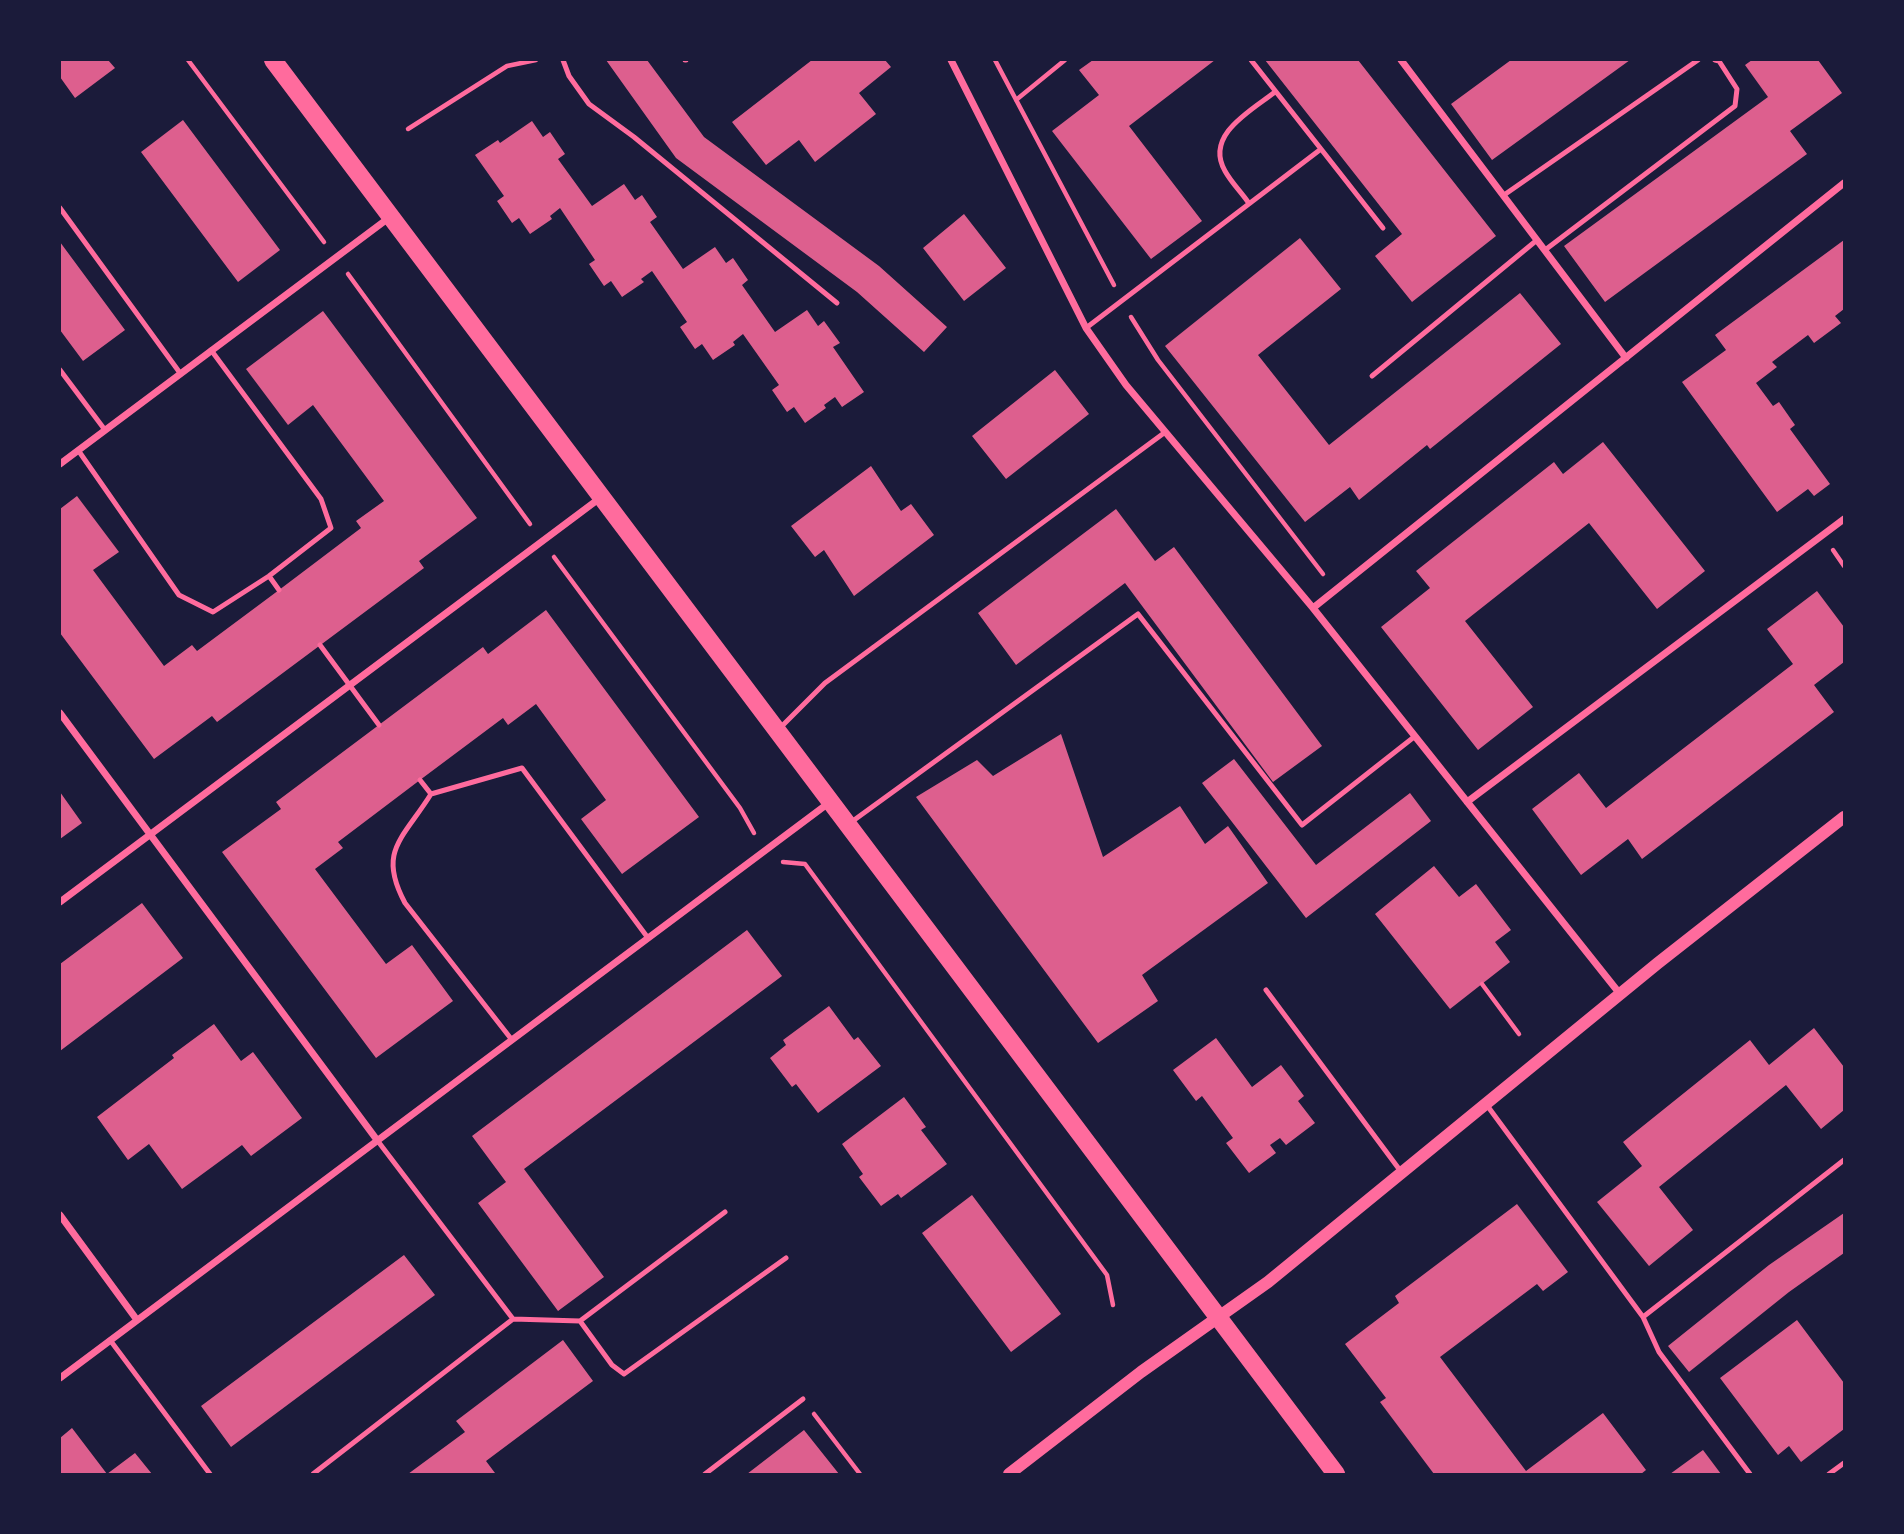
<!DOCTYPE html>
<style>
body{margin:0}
#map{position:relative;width:1904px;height:1534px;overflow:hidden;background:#1b1b3a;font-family:"Noto Sans",sans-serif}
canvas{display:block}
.frame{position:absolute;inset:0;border:61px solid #1b1b3a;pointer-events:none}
</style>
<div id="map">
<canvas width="1904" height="1534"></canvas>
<div class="frame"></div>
</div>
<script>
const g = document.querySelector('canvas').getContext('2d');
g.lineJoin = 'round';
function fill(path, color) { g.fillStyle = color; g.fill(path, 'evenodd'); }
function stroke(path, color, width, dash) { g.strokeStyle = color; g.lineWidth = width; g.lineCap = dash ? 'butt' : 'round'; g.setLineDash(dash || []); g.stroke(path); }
fill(new Path2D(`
 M60 60H108L115 68 75 98 60 77Z
 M606 60H647L704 137 879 266 947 327 924 352 857 292 676 158Z
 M812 60H885L891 67 859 93 876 114 815 162 799 140 766 165 732 122Z
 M1093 60H1215L1129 126 1202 221 1151 259 1052 131 1099 95 1079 70Z
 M1265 60H1358L1496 236 1412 302 1375 256 1402 234Z
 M1511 60H1630L1492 160 1451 104Z
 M1752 60H1818L1842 93 1790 131 1807 154 1605 302 1564 246 1768 97 1745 65Z
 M183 120 280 250 238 282 141 152Z
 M532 121 543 137 550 132 565 154 558 159 592 206 624 184 635 200 642 195 657 217 650 222 683 269 715 247 726 263 733 258 748 280 742 285 775 332 807 310 818 326 824 321 840 343 833 347 864 392 842 407 835 397 824 405 826 408 805 423 794 407 787 412 772 390 779 385 743 334 733 342 735 345 713 360 702 344 695 349 680 327 687 322 652 271 641 279 644 282 622 297 611 281 604 286 589 264 595 260 560 208 550 216 552 219 530 234 519 218 512 223 497 201 504 196 475 155 498 140 500 143Z
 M964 214 1006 268 964 301 923 248Z
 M1300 238 1341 289 1258 355 1329 445 1520 293 1561 344 1430 449 1427 445 1359 500 1350 487 1305 522 1165 346Z
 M1844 240V309L1835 316 1841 323 1814 343 1808 335 1772 362 1777 367 1756 383 1773 406 1779 402 1795 425 1790 429 1830 484 1814 496 1808 489 1777 512 1682 382 1726 350 1715 335Z
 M60 242 125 330 83 361 60 330Z
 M323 311 477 518 419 561 424 568 217 722 212 716 154 759 60 633V509L77 496 119 552 93 570 164 666 192 645 197 651 279 590 361 528 356 521 384 501 313 405 288 425 246 369Z
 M1055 370 1089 414 1006 479 972 436Z
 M1603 442 1705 571 1657 609 1589 523 1465 621 1533 707 1478 750 1381 627 1430 588 1416 571 1554 462 1563 474Z
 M871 466 901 511 911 504 934 535 854 596 824 550 815 557 791 526Z
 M1116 509 1155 561 1174 547 1322 746 1273 782 1125 583 1016 665 978 613Z
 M1817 591 1844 627V662L1814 685 1834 712 1642 859 1628 839 1581 875 1532 809 1579 773 1606 808 1793 664 1767 629Z
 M546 610 699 817 622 874 581 819 606 800 536 704 508 725 503 718 420 780 338 842 343 848 315 869 386 964 412 945 453 1001 376 1058 222 852 281 809 276 802 483 647 488 654Z
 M1061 734 1103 857 1180 806 1205 844 1228 826 1268 883 1142 975 1158 1001 1098 1043 916 797 977 760 993 776Z
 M1234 759 1316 865 1410 793 1431 821 1306 918 1202 783Z
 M60 792 82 823 60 839Z
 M1434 866 1459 897 1476 884 1511 930 1495 942 1510 962 1450 1009 1375 914Z
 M142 903 183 958 60 1051V964Z
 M747 930 782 976 524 1169 604 1277 558 1311 478 1203 506 1182 472 1136Z
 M829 1006 854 1040 858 1037 881 1066 818 1113 796 1084 792 1087 770 1058 786 1045 783 1040Z
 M214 1024 241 1061 253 1052 302 1118 251 1156 242 1145 182 1189 149 1144 128 1160 97 1117 174 1058 172 1055Z
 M1814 1028 1844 1067V1110L1821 1129 1786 1085 1659 1187 1693 1230 1649 1266 1597 1202 1642 1166 1623 1142 1750 1040 1769 1065Z
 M1216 1038 1252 1087 1281 1065 1304 1096 1298 1101 1315 1123 1286 1145 1280 1138 1270 1145 1276 1153 1249 1173 1226 1143 1233 1138 1202 1096 1196 1101 1173 1070Z
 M904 1097 926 1127 921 1130 947 1164 901 1198 898 1194 881 1206 859 1177 863 1174 842 1144Z
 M972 1195 1061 1314 1011 1352 922 1233Z
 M1517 1204 1568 1272 1543 1291 1537 1284 1440 1357 1526 1471 1603 1413 1646 1470 1641 1474H1434L1380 1402 1386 1398 1345 1344 1399 1303 1395 1296Z
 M1844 1213V1253L1789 1292 1689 1372 1668 1346 1769 1265Z
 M404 1255 435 1295 231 1447 201 1406Z
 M1797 1320 1844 1383V1429L1801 1462 1789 1446 1778 1455 1720 1378Z
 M563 1340 593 1381 486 1461 495 1473 408 1474 465 1432 456 1421Z
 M72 1428 107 1474 135 1453 152 1474H60V1438Z
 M804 1430 839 1474H747Z
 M1703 1450 1721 1474H1670Z`), '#dd5f8e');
stroke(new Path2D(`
 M188 60 324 242
 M995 60 1114 285
 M1016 100 1065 60
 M408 129 507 66 536 60
 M348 274 530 524
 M1131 317 1158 360 1323 574
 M1833 550 1844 566
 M554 557 740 808 754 833
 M783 862 805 864 1107 1275 1113 1305
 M1482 984 1519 1034
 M814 1414 860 1474`), '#ff6b9d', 4.5);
stroke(new Path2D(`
 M563 60 569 76 589 104 634 137 837 303
 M685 60H686
 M1321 149 1383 228
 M1504 195 1698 60
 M1248 202C1241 192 1231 182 1225 171 1204 135 1252 110 1275 92
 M60 208 180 373
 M1545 250 1735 106 1737 89 1719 61 1715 60
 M1086 328 1321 149 1251 60
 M60 370 105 430
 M1372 376 1537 240
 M78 450 179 595 213 612 269 576 331 528 321 499 211 350
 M269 576 279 590
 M320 645 379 725
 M779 729 825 683 1164 433
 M420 780 431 794
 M850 823 1138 614 1302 825 1414 737
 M1266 990 1402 1173
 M512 1040 405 903C377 851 403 839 431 794L522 768 648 938
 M1486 1104 1643 1317 1659 1352 1750 1474
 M1643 1317 1844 1160
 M513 1319 580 1321 725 1212
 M580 1321 612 1365 624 1374 786 1258
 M110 1340 210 1474
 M313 1474 513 1319 377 1140
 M705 1474 803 1399
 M1829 1474 1844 1463`), '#ff6b9d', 5);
stroke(new Path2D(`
 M951 60 1086 328 1126 385 1313 608 1620 994
 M1401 60 1626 358
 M60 464 390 217
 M1313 608 1844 183
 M60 713 377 1140
 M1467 802 1844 519
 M60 902 600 498
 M60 1215 137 1320
 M60 1378 830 802`), '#ff6b9d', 7);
stroke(new Path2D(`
 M1009 1474 1141 1372 1268 1282 1658 963 1844 817`), '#ff6b9d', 12);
stroke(new Path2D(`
 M273 60 1336 1474`), '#ff6b9d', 18);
</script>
